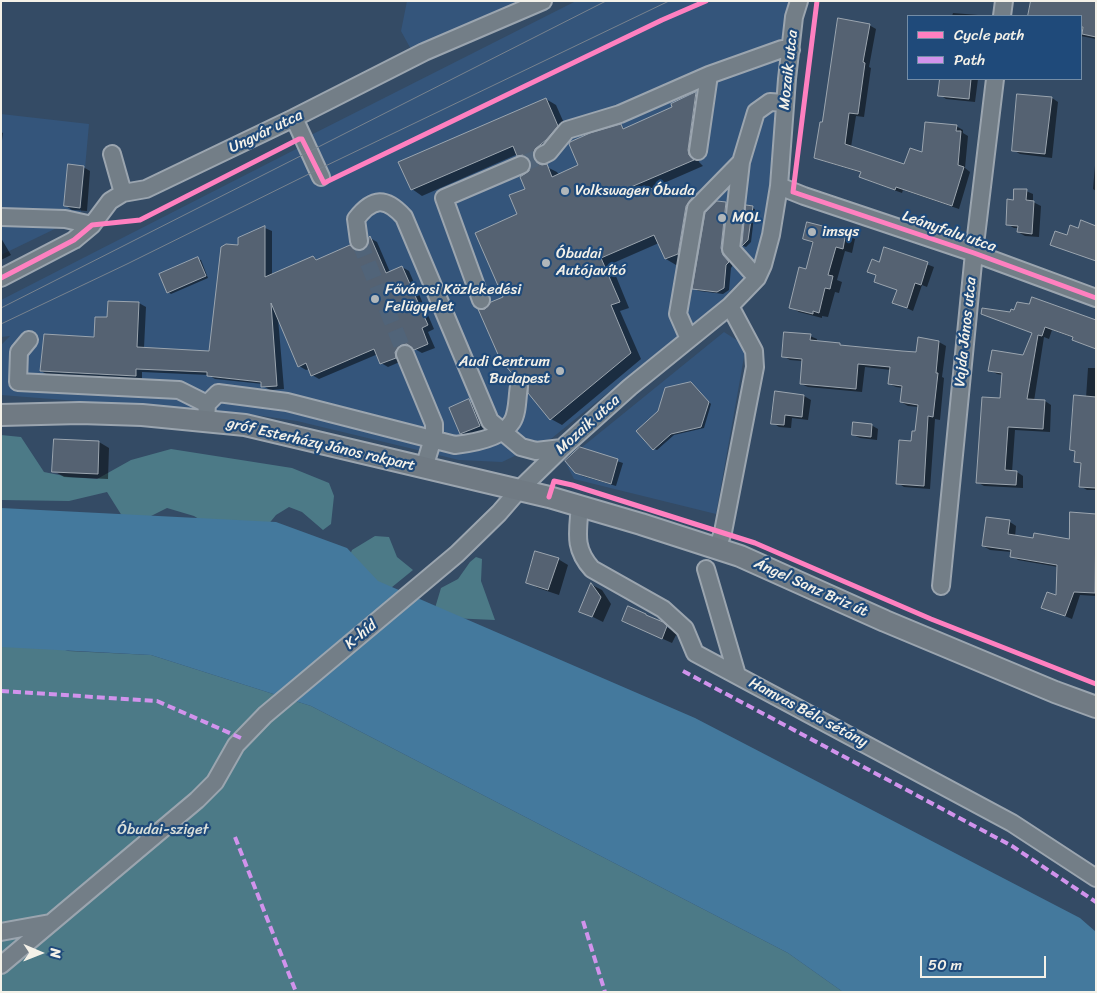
<!DOCTYPE html>
<meta charset="utf-8">
<style>
body{margin:0}
#map{position:relative;width:1097px;height:993px;overflow:hidden;background:#344b65;font-family:Sriracha,sans-serif}
canvas{display:block}
.frame{position:absolute;inset:0;border:2px solid #f4f1e8;pointer-events:none}
.legend{position:absolute;left:907px;top:15px;width:175px;height:65px;box-sizing:border-box;background:#1f4a7a;border:1px solid #748da6;margin:0;padding:6px 9px;list-style:none;font-size:15px;color:#f4f1e8}
.legend li{display:flex;align-items:center;gap:10px;height:25px}
.legend b{width:25px;border:1px solid #748da6}
.north{position:absolute;left:15px;top:928px;width:50px;height:50px;-webkit-text-stroke:4px #1f4a7a;paint-order:stroke;rotate:91deg;font-size:14px;font-weight:700;line-height:20px;text-align:center;color:#f4f1e8}
.north::after{content:'';display:block;margin:auto;width:18px;height:22px;background:#f4f1e8;clip-path:polygon(50% 0,100% 100%,50% 72%,0 100%)}
.scale{position:absolute;left:920px;top:956px;width:126px;height:22px;box-sizing:border-box;border:2px solid #f4f1e8;border-top:0;padding-left:6px;font-size:15px;line-height:18px;white-space:nowrap;color:#f4f1e8;-webkit-text-stroke:4px #1f4a7a;paint-order:stroke}
</style>
<div id="map">
<canvas width="1097" height="993"></canvas>
<div class="frame"></div>
<ul class="legend">
<li><b style="height:6px;background:#ff80c0"></b>Cycle path</li>
<li><b style="height:6px;background:#d193ec"></b>Path</li>
</ul>
<div class="north">N</div>
<div class="scale">50 m</div>
</div>
<script>
const g = document.querySelector('canvas').getContext('2d');
g.lineJoin = 'round';
function fill(path, color) { g.fillStyle = color; g.fill(path, 'evenodd'); }
function stroke(path, color, width, dash) { g.strokeStyle = color; g.lineWidth = width; g.lineCap = dash ? 'butt' : 'round'; g.setLineDash(dash || []); g.stroke(path); }
function drawText(font, color, halo, rows, align = 'center') {
  g.font = font + ' Sriracha,sans-serif'; g.lineWidth = 4.5; g.setLineDash([]); g.textBaseline = 'middle'; g.strokeStyle = halo; g.fillStyle = color; for (const [text, x, y, turn = 0] of rows) {
    g.save(); g.translate(x, y); g.rotate((+turn || 0) * Math.PI / 180); g.textAlign = isNaN(turn) ? turn : align; if (halo) g.strokeText(text, 0, 0); g.fillText(text, 0, 0); g.restore();
  }
}
fill(new Path2D(`
 M407 1H540L413 53 401 31Z
 M576 1H792L780 87 768 216 758 261 721 301 552 438 502 462 459 460 297 421 255 415 1 395V345L10 336 1 337V300L304 145 305 138Z
 M1 114 89 124 81 212 66 213 65 224 1 255Z
 M724 332 746 346 716 514 574 479 565 461Z`), '#34557b');
fill(new Path2D(`
 M1 435 21 437 44 472 69 477 97 479 131 460 171 449 292 468 329 483 334 496 331 524 323 530 302 512 289 507 276 515 258 537 230 538 194 516 167 508 129 527 107 492 69 501 1 500Z
 M375 536 389 537 397 557 413 570 386 592 347 562 352 550Z
 M476 557 482 559 481 581 495 620 450 618 435 608 441 588 458 579 470 562Z
 M1 627 68 651 151 655 311 706 788 953 843 992H1Z`), '#4c7a87');
fill(new Path2D(`
 M1 508 276 522 347 548 378 581 695 718 1080 918 1096 932V992H843L788 953 311 706 151 655 1 647Z`), '#44799d');
fill(new Path2D(`
 M1032 1 1096 2V39L1081 36V16H1030Z
 M953 13 978 15 979 16H952Z
 M869 25 876 29 869 67 871 68 864 117 856 116 851 147 905 166 924 154 956 126 963 130V133L968 136 965 168 970 172 959 209 903 190 902 193 867 180 861 176 862 173 823 161 816 157 823 123Z
 M941 79H978L975 102 946 99 940 95Z
 M696 94 706 100 698 156 699 162 703 166 648 190 693 193 703 199 688 259 676 265 666 259 659 243 611 264 629 308 620 311 641 359 562 425 551 419 529 393 530 382H526L515 376 485 310 504 297 519 215 532 166 531 161 518 154 422 196 412 189 546 99 556 105 568 132 543 162 545 166 557 172 559 175 580 166 620 126 626 129 674 108 672 104Z
 M1052 98 1058 102 1052 158 1020 154 1013 150Z
 M1 132 3 133 1 148Z
 M1096 154V191L1093 189Z
 M83 167 90 171 87 211 72 210 66 206Z
 M1026 191 1033 194V202L1041 206 1039 237 1025 236 1018 232 1019 228H1014L1007 224 1014 201Z
 M717 202 726 204 731 207 726 252 728 259 733 265 731 268 729 290 723 294 699 291 694 289Z
 M747 207 755 209 751 242 746 247 743 246Z
 M808 224 846 234 855 239 852 253 845 251 837 280 842 282 839 293 835 292 828 317 822 316V318L799 312 790 307 807 271 814 244 804 238Z
 M265 228 272 231V275L313 257 318 260 350 246 361 252 369 246 370 238 377 242 390 272 402 267 409 271 434 329 428 332 435 348 422 353 413 348H408L402 361 388 367 381 363 378 354 319 379 312 375 309 369 306 370 299 366 278 318 284 389 270 390 263 386V384L215 379 208 375 142 372V379L48 375 41 371 42 350 96 338 108 319 139 303 146 307 144 348 210 352 240 246Z
 M1 238 11 255 1 260Z
 M885 248 934 267 927 287 922 285 913 311 894 302 898 290 875 281 877 276 869 272 880 263Z
 M198 259 201 260 208 278 171 294 168 292Z
 M982 314 1096 321V349L1080 343 1073 340 1074 338 1052 330 1049 339 1044 337 1034 401H1045L1051 405 1050 432 1015 430 1012 472H1017L1023 476V488L984 486 977 482 1001 400 1003 375 997 374 990 370 1024 356 1033 333Z
 M810 336 817 339V342L839 345 844 347 917 353 919 338 939 342 946 346 942 377 944 378 940 420 935 419 930 489 904 487 898 483 916 433 919 407 908 406 901 402 903 388 896 387 889 384 891 370 865 367 862 392 808 387 801 384 803 361 790 360 783 356Z
 M1088 368H1096V490H1087L1080 486 1082 465 1076 462V452L1072 450 1086 398Z
 M694 386 711 404 704 428 674 435 657 450 654 449Z
 M804 396 811 400 808 420 792 418 791 428 779 427 773 423Z
 M469 401 479 407 490 432 471 440 460 433Z
 M871 425 878 429 877 440 860 438 853 435Z
 M99 442 109 448 108 479 64 477 54 471Z
 M581 449 623 463 616 486 582 476 576 472Z
 M1096 515V596L1080 595 1072 619 1043 607 1057 596 1058 567 1018 560 1012 556V552L990 550 983 546 1010 522 1016 526 1015 537 1034 540 1070 541Z
 M558 559 568 565 559 595 538 588 527 582Z
 M592 585 602 590 611 604 603 622 581 611Z
 M646 615 677 633 672 643 623 621Z`), '#0007');
const building = new Path2D(`
 M1031 1H1096V37L1082 34 1083 27H1081V16H1028Z
 M838 18 870 24 863 62 865 63 858 114 849 113 845 144 904 164 910 148 922 152 925 122 957 125 956 131H961L958 165 964 167 952 206 896 187 895 190 859 177 861 172 814 158 820 122H822Z
 M940 79H971L969 99 938 96Z
 M696 92 688 150 689 155 694 160 631 187 693 192 692 198 686 206 678 254 665 259 654 235 601 258 620 302 611 305 631 353 550 420 528 393V383L526 378 520 376 515 377 500 359 478 309H485L491 302 503 297 475 233 517 214 509 195 525 189 520 177 529 171 531 166 530 161 523 155 517 156 513 146 411 190 398 162 546 98 558 126 546 140 535 149 533 155 537 163 542 165 547 164 552 177 578 165 569 144 570 142 590 133 621 124 623 129 672 107 671 104Z
 M1017 94 1052 97 1045 154 1012 151Z
 M68 164 84 166 80 208 64 206Z
 M1014 189H1027L1026 200 1034 201 1032 234 1017 232 1018 226 1006 225 1007 199 1013 200Z
 M717 201 726 202 721 248 723 255 729 262 726 265 724 288 717 292 692 289 705 213Z
 M746 205 753 206 748 240 742 246Z
 M1081 220 1096 226V261L1050 245 1055 231 1067 235 1070 225 1078 228Z
 M807 222 846 232 843 249 836 247 828 275 833 276 830 289 825 288 819 313 813 311V314L789 308 799 267 806 269 813 242 803 239Z
 M265 226V277L313 256 316 260 350 245 355 250 361 251 368 245 369 237 370 236 386 273 402 266 428 325 422 328 428 344 414 350 407 344 401 345 395 352 396 358 380 364 374 349 311 376 306 363 298 367 271 303 277 386 261 387V382L207 376V372L136 369V376L40 371 44 334 94 337 95 317H107L108 301 139 302 137 347 209 351 221 247 226 244 238 245V238Z
 M884 247 928 262 921 285 915 283 907 308 892 303 897 290 874 282 876 275 867 272 872 259 879 262Z
 M198 257 206 276 167 293 159 274Z
 M1032 297 1096 320V349L1072 340 1073 337 1045 327 1042 336 1038 335 1027 399 1045 400 1043 429 1008 427 1005 470 1017 471 1016 485 976 483 982 397 1000 398 1002 373 988 371 992 350 1023 355 1032 333 981 314 982 308 1010 312 1011 309 1014 310 1017 302 1029 304Z
 M784 332 811 334 810 340 840 343V345L902 351 916 352 918 337 939 341 936 373H938L933 417 928 416 924 486 896 484 899 440 911 441 912 431H915L918 405 900 402 902 386 888 384 890 367 858 364 856 389 800 384 802 359 782 357Z
 M691 382 709 402 701 427 671 434 653 450 636 431 658 411 665 388Z
 M775 391 804 395 802 417 785 415 784 425 771 424Z
 M1074 395 1096 397V488L1079 487 1081 463 1074 462 1075 451 1070 450Z
 M469 399 480 426 460 434 449 408Z
 M853 422 872 424 871 437 852 435Z
 M54 439 99 441 98 474 52 472Z
 M580 447 618 459 611 484 575 473 565 461Z
 M1070 512 1096 514 1095 593 1074 592 1065 616 1041 608 1047 592 1056 595 1057 565 1010 557 1011 550 982 546 986 517 1010 520 1008 534 1033 538 1034 533 1069 539Z
 M535 551 559 558 548 590 526 583Z
 M591 583 601 597 592 617 579 612Z
 M628 606 646 614V615L663 622 667 626 662 639 622 621Z`);
fill(building, '#556272');
stroke(building, '#9ba5af', 1);
stroke(new Path2D(`
 M521 165 543 155
 M359 241 405 354`), '#516479', 16, [16, 8]);
const minor = new Path2D(`
 M1002 16 1004 1
 M294 118 321 177
 M698 151 709 75
 M112 154 123 193
 M543 155 549 152 567 130 620 114 709 75 782 49 791 50
 M779 186 804 196 974 253 1096 298
 M1 217 65 219 92 225
 M359 241 356 219C373 197 386 197 404 217L490 421 521 447 536 451 562 448
 M1 278 74 240 92 225 110 201 123 193 146 189 294 118 424 52 543 1
 M757 278 731 249 741 162 756 112 770 102 785 103
 M481 300 444 198 521 165
 M689 339 678 314 696 208 741 162
 M29 340 19 352 18 382 179 390 207 404
 M405 354 434 424V435L424 468
 M206 420 207 404 218 393 287 402 455 445C473 443 502 438 512 422 518 413 517 397 519 386
 M580 505C578 532 573 548 592 569L663 609 685 629 695 653 1012 823 1096 878
 M717 548 723 532 755 367 754 351 730 306
 M706 569 737 675
 M941 586 974 253 995 79
 M1 932 50 923
 M1 965 197 800 215 782 236 745 265 715 457 554 499 513 519 490 562 448 630 387 730 306 757 278 763 265 771 235 779 186 787 79 794 17 799 1`);
const major = new Path2D(`
 M1 415 80 413 142 415 245 425 549 497 641 524 740 556 885 621 1055 692 1096 707`);
stroke(minor, '#9ba5af', 20);
stroke(major, '#9ba5af', 24);
stroke(minor, '#737e87', 16);
stroke(major, '#707a83', 20);
stroke(new Path2D(`
 M1 308 606 1
 M1 324 127 264 317 170 669 1`), '#78838f', 1);
stroke(new Path2D(`
 M683 671 1012 846 1096 902
 M1 691 157 701 241 738
 M235 837 296 992
 M583 921 605 992`), '#d193ec', 4, [8, 4]);
stroke(new Path2D(`
 M817 1 793 192 974 253 1096 298
 M1 278 74 240 92 225 140 220 299 139H302L324 183 662 20 706 1
 M549 497 554 481 572 485 755 543 931 619 1096 684`), '#ff80c0', 5);
for (const [x, y, r, color] of [
 [565,191,5,"#b1b7ba"],
 [722,218,5,"#b1b7ba"],
 [812,232,5,"#b1b7ba"],
 [546,263,5,"#b1b7ba"],
 [375,299,5,"#b1b7ba"],
 [560,371,5,"#b1b7ba"]
]) { const dot = new Path2D(); dot.arc(x, y, r, 0, 2 * Math.PI); g.fillStyle = color; g.fill(dot); stroke(dot, '#1f4a7a', 2); }
drawText('15px', '#f4f1e8', '#1f4a7a', [
 ["Mozaik utca",789,70,-84],
 ["Ungvár utca",266,132,-26],
 ["Leányfalu utca",949,232,19],
 ["Vajda János utca",966,332,-84],
 ["Mozaik utca",588,425,-42],
 ["gróf Esterházy János rakpart",321,445,13],
 ["Ángel Sanz Briz út",811,588,24],
 ["K-híd",361,635,-40],
 ["Hamvas Béla sétány",808,713,28]
]);
drawText('15px', '#f4f1e8', '#1f4a7a', [
 ["Volkswagen Óbuda",575,191],
 ["MOL",732,218],
 ["imsys",822,232],
 ["Óbudai",556,254],
 ["Autójavító",556,271],
 ["Fővárosi Közlekedési",385,290],
 ["Felügyelet",385,307],
 ["Audi Centrum",550,362,"right"],
 ["Budapest",550,379,"right"]
], 'left');
drawText('15px', '#dbe0da', '#1f4a7a', [
 ["Óbudai-sziget",163,830]
]);
</script>
